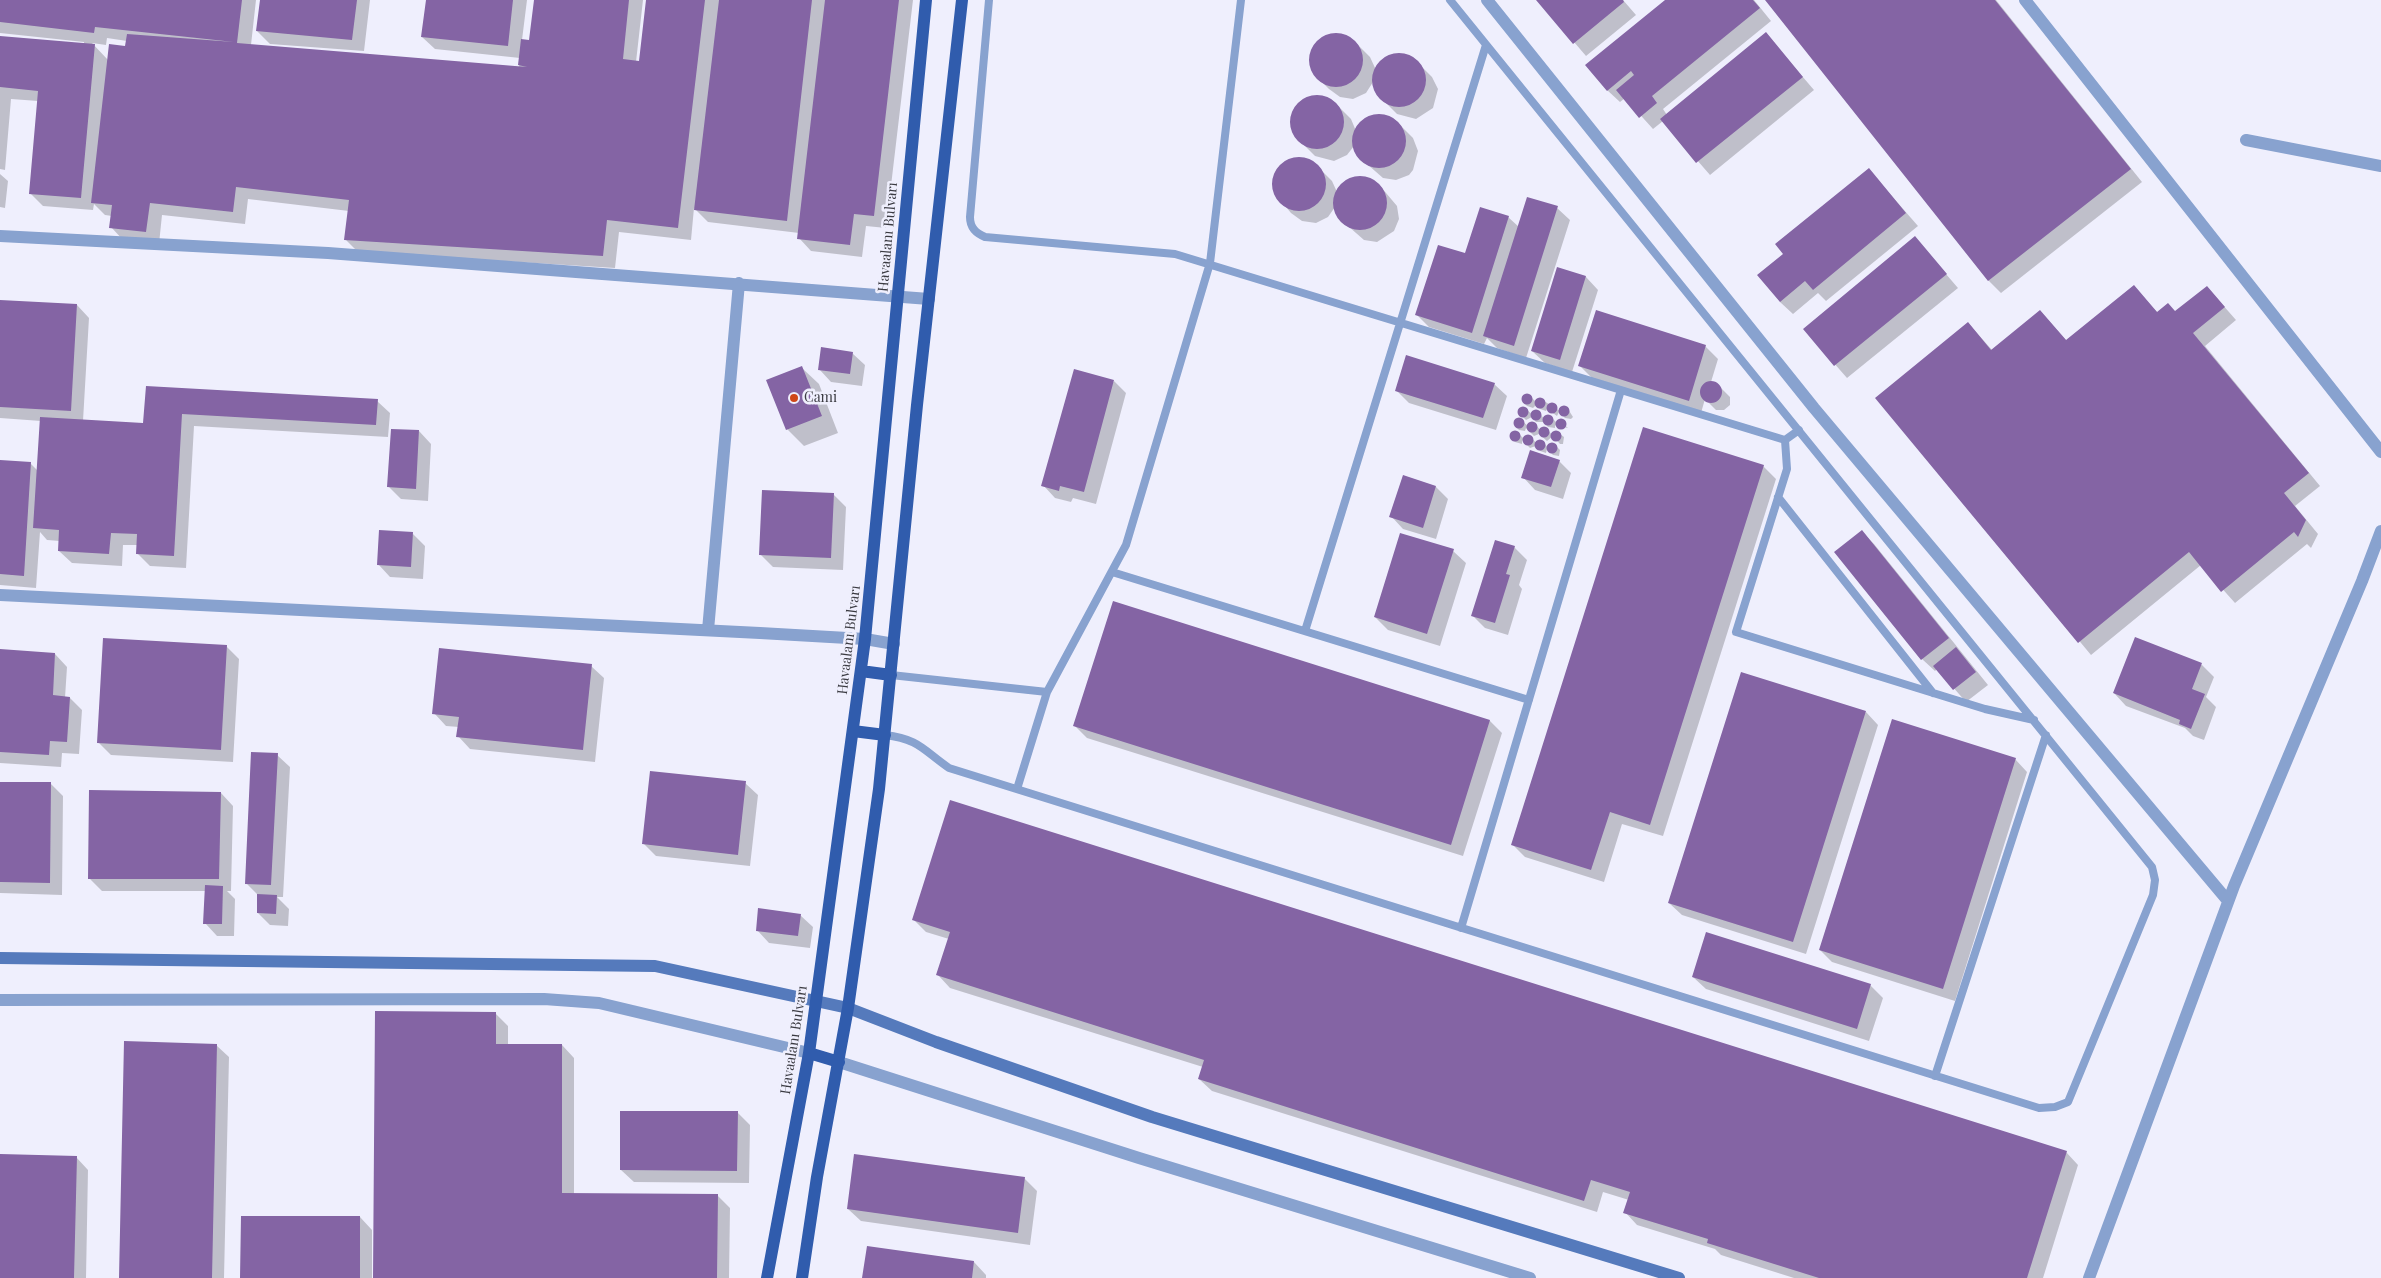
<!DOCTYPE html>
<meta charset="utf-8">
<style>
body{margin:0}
canvas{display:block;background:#efeffd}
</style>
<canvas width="2381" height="1278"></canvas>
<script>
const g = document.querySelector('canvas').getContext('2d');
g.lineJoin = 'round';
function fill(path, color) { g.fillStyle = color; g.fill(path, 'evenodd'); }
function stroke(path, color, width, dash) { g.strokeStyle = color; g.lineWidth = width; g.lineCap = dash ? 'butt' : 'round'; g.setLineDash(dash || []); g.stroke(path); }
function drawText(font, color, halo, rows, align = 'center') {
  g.font = font + ' "Playfair Display",serif'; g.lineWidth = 5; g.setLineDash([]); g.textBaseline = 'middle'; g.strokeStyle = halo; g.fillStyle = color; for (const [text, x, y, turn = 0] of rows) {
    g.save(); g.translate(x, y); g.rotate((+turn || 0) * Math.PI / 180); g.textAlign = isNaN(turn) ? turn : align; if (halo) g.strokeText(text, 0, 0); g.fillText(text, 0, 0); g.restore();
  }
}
fill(new Path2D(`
 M0 0H256L251 45 519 67 520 58 435 49 422 37 427 0H527L522 40 530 41 535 0H643L636 62H640L647 0H913L886 228 866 226 862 257 811 251 799 238V233L708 222 694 208 691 240 619 232 615 268 358 252 346 240 349 211 248 199 245 224 162 215 159 244 123 240 111 227 112 216 105 215 94 204 93 210 43 206 30 193 38 101 11 99 5 170 0 169V37L84 45V42L0 33ZM107 38 127 41 126 47 108 60 92 43 106 45Z
 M261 0H370L364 51 270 44 257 31Z
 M1538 0H1623L1636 15 1586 56Z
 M1667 0H1754L1771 21 1663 109 1667 115 1766 34 1814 90 1710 175 1663 121 1653 129 1625 98 1620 102 1607 90Z
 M1766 0H1996L2142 182 2001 293 1989 281Z
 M1339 34 1346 36 1357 44 1370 57 1376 70 1383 59 1395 54 1408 56 1419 64 1432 77 1438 89 1433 108 1416 119 1397 114 1379 96 1373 82 1366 93 1353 99 1340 97 1329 89 1316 76 1311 63V57L1315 44 1320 40 1326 36Z
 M1320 96 1333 101 1351 119 1356 131 1363 121 1375 115 1395 120 1413 138 1418 151 1413 170 1409 175 1396 180 1383 178 1359 157 1354 146 1347 155 1334 161 1315 156 1297 138 1293 132 1291 119 1296 106 1301 101 1307 98Z
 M1302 158 1314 163 1332 181 1337 192 1344 183 1356 177 1370 179 1381 187 1397 206 1399 219 1394 231 1377 242 1364 240 1340 219 1335 207 1328 217 1316 223 1302 221 1291 213 1275 194 1273 181 1278 168 1282 164 1288 160Z
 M1869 170 1918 226 1826 301 1818 293 1793 314 1780 302 1785 254Z
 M0 174 8 181 5 208 0 207Z
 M1557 208 1570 220 1526 358 1497 348 1487 338 1484 344 1429 327 1417 315 1466 255 1508 217 1519 227Z
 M1915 238 1958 288 1847 378 1804 329Z
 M1558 269 1586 277 1598 290 1572 372 1545 363 1532 351Z
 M2134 287 2158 313 2176 312 2207 287 2236 320 2205 346 2320 486 2295 506 2318 534 2311 548 2307 544 2235 603 2201 565 2091 655 1877 398 1968 323 1992 350 2040 311 2067 341Z
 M0 301 77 305 89 318 83 421 144 424 147 387 377 401 390 413 388 437 194 426 186 568 150 566 137 553V545H123L122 566 72 563 59 551 60 541 47 540 40 532 36 588 0 585V461L30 463 38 471 41 421 0 418Z
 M1705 346 1718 359 1711 382 1716 383 1730 397V405L1724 410H1716L1705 399 1701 413 1592 378 1580 366Z
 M852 353 865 365 862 386 831 382 819 369Z
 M802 368 819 384 838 433 804 446 787 429Z
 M1114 381 1126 393 1096 504 1073 498 1071 502 1055 498 1043 485Z
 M1494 384 1507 396 1496 430 1409 403 1396 390Z
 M1524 396 1531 397 1537 403 1538 400 1544 401 1560 411 1562 408 1568 409 1573 417 1571 419 1565 418 1559 412 1557 416 1547 409 1546 411 1540 409 1536 405 1533 408 1527 406 1523 402Z
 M1521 408 1527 410 1533 415V413L1539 412 1544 419 1550 416 1556 422 1559 420 1568 428 1559 426V428L1555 425V428L1548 427 1544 422H1536L1532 417 1526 420 1520 414Z
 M1520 419 1529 427V424L1536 425 1541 431 1542 429 1548 430 1552 435 1554 432 1560 434 1564 437 1563 444H1560L1553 436 1547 441 1539 434 1534 436 1526 428 1525 431 1519 430 1515 426 1517 420Z
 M419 431 431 444 428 501 401 499 389 487Z
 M1512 433 1519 434 1523 438 1530 436 1536 443 1538 441 1544 443 1549 449 1550 445 1554 444 1560 450 1559 456 1553 455 1547 449 1546 453 1540 451 1536 446 1530 448 1522 440V444L1515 442 1511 438Z
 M1559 461 1571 473 1563 499 1535 490 1523 477Z
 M1763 466 1776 479 1663 836 1622 824 1604 882 1525 857 1512 844Z
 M1403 477 1436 487 1448 499 1436 539 1403 529 1391 516Z
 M833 494 846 507 843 570 773 567 760 554Z
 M1862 532 1874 544 1988 685 1966 702 1937 669 1935 671 1922 659Z
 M413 534 425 546 423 579 390 577 378 564Z
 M1514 547 1527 560 1519 585 1522 589 1508 635 1485 628 1472 615Z
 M1453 551 1466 563 1440 646 1388 630 1375 617Z
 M1114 603 1490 721 1502 733 1463 856 1087 738 1075 726Z
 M2135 639 2202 665 2214 677 2206 697 2216 707 2204 740 2193 736 2185 728 2126 706 2114 693Z
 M226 646 239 659 233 762 111 755 99 743Z
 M0 651 55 654 67 667 65 698H70L82 710 79 754 62 753 61 767 0 763Z
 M591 666 604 678 595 762 470 749 458 736 459 727 446 726 434 713Z
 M1866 712 1878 725 1806 954 1682 915 1669 903Z
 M277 755 290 767 283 897H277L289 909 288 926 270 925 258 913V895L247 884Z
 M2015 759 2027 772 1955 1001 1832 962 1820 950Z
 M0 783H50L63 796 62 895 0 893Z
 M745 783 758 795 750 866 656 856 643 843Z
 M221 793 233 806 231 891H227L235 899 234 936H217L205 923 206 891H102L90 879Z
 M800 915 813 927 810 948 769 943 757 930Z
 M913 919 2066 1152 2078 1165 2043 1278H1794L1721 1255 1715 1249 1637 1225 1625 1212 1629 1200 1603 1192 1597 1212 1212 1091 1199 1079 1203 1067 950 988 938 975 949 939 926 932Z
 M1693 977 1870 985 1883 998 1869 1041 1706 989Z
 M495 1013 508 1026V1045H562L574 1058V1194L717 1195 730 1208 729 1278H375Z
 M216 1045 229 1057 224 1278H120Z
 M737 1112 750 1125 749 1183 634 1182 621 1170Z
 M0 1155 76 1157 88 1170 86 1278H0Z
 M1024 1178 1037 1191 1030 1245 861 1221 848 1209Z
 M360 1217 372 1230V1278H242Z
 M974 1262 986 1275V1278H863Z`), '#0003');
fill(new Path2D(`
 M0 0H242L237 43 527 67 518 65 521 39 529 40 534 0H629L623 59 639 61 646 0H705L678 228 607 220 603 256 344 240 349 200 236 187 233 212 150 203 146 232 109 228 112 205 91 203 109 44 125 46 127 34 234 42 95 27 94 33 0 22Z
 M260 0H357L352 40 256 31Z
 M426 0H513L508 46 421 37Z
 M719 0H812L787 221 694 210Z
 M825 0H899L874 216 854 214 850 245 797 239Z
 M1536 0H1623L1624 2 1573 44Z
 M1665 0H1753L1760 8 1652 96 1657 103 1639 118 1616 90 1634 75 1631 71 1607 91 1585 65Z
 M1765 0H1995L2131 169 1988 281Z
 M1766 32 1803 77 1696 163 1660 119Z
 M1309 60a27 27 0 1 1 54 0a27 27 0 1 1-54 0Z
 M0 36 95 44 81 198 29 194 38 91 0 87Z
 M1372 80a27 27 0 1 1 54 0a27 27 0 1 1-54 0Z
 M1290 122a27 27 0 1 1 54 0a27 27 0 1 1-54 0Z
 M1352 141a27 27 0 1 1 54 0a27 27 0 1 1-54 0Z
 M1272 184a27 27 0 1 1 54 0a27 27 0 1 1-54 0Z
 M1869 168 1906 213 1813 290 1805 281 1780 302 1757 275 1783 254 1775 244Z
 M1333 203a27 27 0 1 1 54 0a27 27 0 1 1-54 0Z
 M1527 197 1558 206 1514 346 1483 336Z
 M1480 207 1509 216 1472 333 1415 315 1438 245 1465 253Z
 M1915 236 1947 274 1834 366 1803 329Z
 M1557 267 1586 276 1560 360 1531 351Z
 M2134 285 2157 312 2168 303 2175 311 2207 286 2225 307 2193 333 2309 473 2284 493 2306 520 2298 537 2294 532 2221 592 2189 552 2078 643 1875 398 1968 322 1991 350 2040 310 2066 340Z
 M0 300 77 304 71 411 0 407Z
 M1596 310 1706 345 1689 401 1578 366Z
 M821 347 853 352 850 374 818 370Z
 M1406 355 1495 383 1483 418 1395 391Z
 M802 366 822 416 786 430 766 380Z
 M1074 369 1114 380 1084 492 1060 486 1059 491 1041 486Z
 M1700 392a11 11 0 1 1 22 0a11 11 0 1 1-22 0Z
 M146 386 378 399 376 425 182 414 174 556 136 554 137 534 111 533 109 554 58 551 59 530 33 528 40 417 143 423Z
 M1521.5 399a5.5 5.5 0 1 1 11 0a5.5 5.5 0 1 1-11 0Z
 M1534.5 403a5.5 5.5 0 1 1 11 0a5.5 5.5 0 1 1-11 0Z
 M1546.5 408a5.5 5.5 0 1 1 11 0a5.5 5.5 0 1 1-11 0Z
 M1558.5 411a5.5 5.5 0 1 1 11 0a5.5 5.5 0 1 1-11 0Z
 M1517.5 412a5.5 5.5 0 1 1 11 0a5.5 5.5 0 1 1-11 0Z
 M1530.5 415a5.5 5.5 0 1 1 11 0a5.5 5.5 0 1 1-11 0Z
 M1542.5 420a5.5 5.5 0 1 1 11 0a5.5 5.5 0 1 1-11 0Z
 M1513.5 423a5.5 5.5 0 1 1 11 0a5.5 5.5 0 1 1-11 0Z
 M1555.5 424a5.5 5.5 0 1 1 11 0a5.5 5.5 0 1 1-11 0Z
 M1526.5 427a5.5 5.5 0 1 1 11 0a5.5 5.5 0 1 1-11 0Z
 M1538.5 432a5.5 5.5 0 1 1 11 0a5.5 5.5 0 1 1-11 0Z
 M1643 427 1764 465 1650 825 1610 812 1591 870 1511 845Z
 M391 429 419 430 416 489 387 487Z
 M1550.5 436a5.5 5.5 0 1 1 11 0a5.5 5.5 0 1 1-11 0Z
 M1509.5 436a5.5 5.5 0 1 1 11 0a5.5 5.5 0 1 1-11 0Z
 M1522.5 440a5.5 5.5 0 1 1 11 0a5.5 5.5 0 1 1-11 0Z
 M1534.5 445a5.5 5.5 0 1 1 11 0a5.5 5.5 0 1 1-11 0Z
 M1546.5 448a5.5 5.5 0 1 1 11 0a5.5 5.5 0 1 1-11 0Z
 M1530 450 1560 460 1551 487 1521 478Z
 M0 460 31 462 24 576 0 574Z
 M1403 475 1436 486 1423 528 1389 517Z
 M762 490 834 493 831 558 759 555Z
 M379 530 413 532 411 567 377 565Z
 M1862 530 1949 638 1921 660 1834 552Z
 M1400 533 1454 549 1427 634 1374 617Z
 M1495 540 1515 546 1506 574 1510 575 1495 623 1471 616Z
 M1113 601 1490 720 1451 845 1073 726Z
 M2135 637 2202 663 2192 689 2205 694 2191 729 2179 724 2180 720 2113 693Z
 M103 638 227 645 221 750 97 743Z
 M1956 647 1976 672 1953 690 1933 666Z
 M439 648 592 664 583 750 456 737 459 717 432 714Z
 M0 649 55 653 53 695 70 697 67 742 50 741 49 755 0 752Z
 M1741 672 1866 711 1793 942 1668 903Z
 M1892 719 2016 758 1943 989 1819 950Z
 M251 752 278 753 271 885 245 884Z
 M650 771 746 781 738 855 642 844Z
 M0 782H51L50 883 0 882Z
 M89 790 221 792 219 879H88Z
 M950 800 2067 1151 2027 1278H1819L1707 1243 1708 1239 1623 1213 1630 1192 1591 1180 1584 1201 1198 1079 1204 1060 936 975 950 932 912 920Z
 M205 885 223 886 222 924H203Z
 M257 894 277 895 276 914 257 913Z
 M758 908 801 914 798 936 756 931Z
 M1706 932 1871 984 1857 1029 1692 977Z
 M375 1011 496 1012V1044H562V1193L718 1194 717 1278H373Z
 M124 1041 217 1044 212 1278H119Z
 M620 1111H738L737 1171 620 1170Z
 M0 1154 77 1156 74 1278H0Z
 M854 1154 1025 1177 1018 1233 847 1209Z
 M241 1216H360V1278H240Z
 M867 1246 974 1261 972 1278H862Z`), '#8464a4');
stroke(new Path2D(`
 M989 0 970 217C970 228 976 233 985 237L1175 254 1785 440 1799 430
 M1785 440 1787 469 1736 632 1985 709 2034 720
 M1778 497 1933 693
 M1112 572 1529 700
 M1305 631 1486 45
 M891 675 1047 692
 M885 735C919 739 923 750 949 768L2039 1108 2055 1107 2068 1102 2153 895 2155 880 2152 867 1450 0
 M1017 789 1047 692 1126 545 1210 263 1241 0
 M1461 928 1621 390
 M1935 1076 2046 735`), '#88a2cf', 8);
stroke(new Path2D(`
 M1487 0 1814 408 2228 901
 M2025 0 2381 452
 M2246 140 2381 166
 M0 236 328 253 929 299
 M0 595C289 607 577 622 865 639L894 644
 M708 630 739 283
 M0 1000 544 999 599 1003 809 1053
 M839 1062 1139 1158 1530 1278
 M2089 1278 2234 886 2362 581 2381 531`), '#88a2cf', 12);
stroke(new Path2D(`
 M0 958 655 966 848 1008 936 1042 1152 1117 1679 1278`), '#557abc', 12);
stroke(new Path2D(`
 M861 671 891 675
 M853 731 885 735
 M809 1053 839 1062
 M767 1278 809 1053 865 639 926 0
 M802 1278 817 1177 848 1008 879 789 917 405 962 0`), '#305cad', 12);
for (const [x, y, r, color] of [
 [794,398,5,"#cf4718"]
]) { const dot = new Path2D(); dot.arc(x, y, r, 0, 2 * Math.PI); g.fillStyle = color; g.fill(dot); stroke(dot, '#efeffd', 2); }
drawText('14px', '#3b3b42', '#efeffd', [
 ["Havaalanı Bulvarı",888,237,-85],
 ["Havaalanı Bulvarı",849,640,-83],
 ["Havaalanı Bulvarı",794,1040,-81]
]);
drawText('14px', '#3b3b42', '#efeffd', [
 ["Cami",804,398]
], 'left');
</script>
